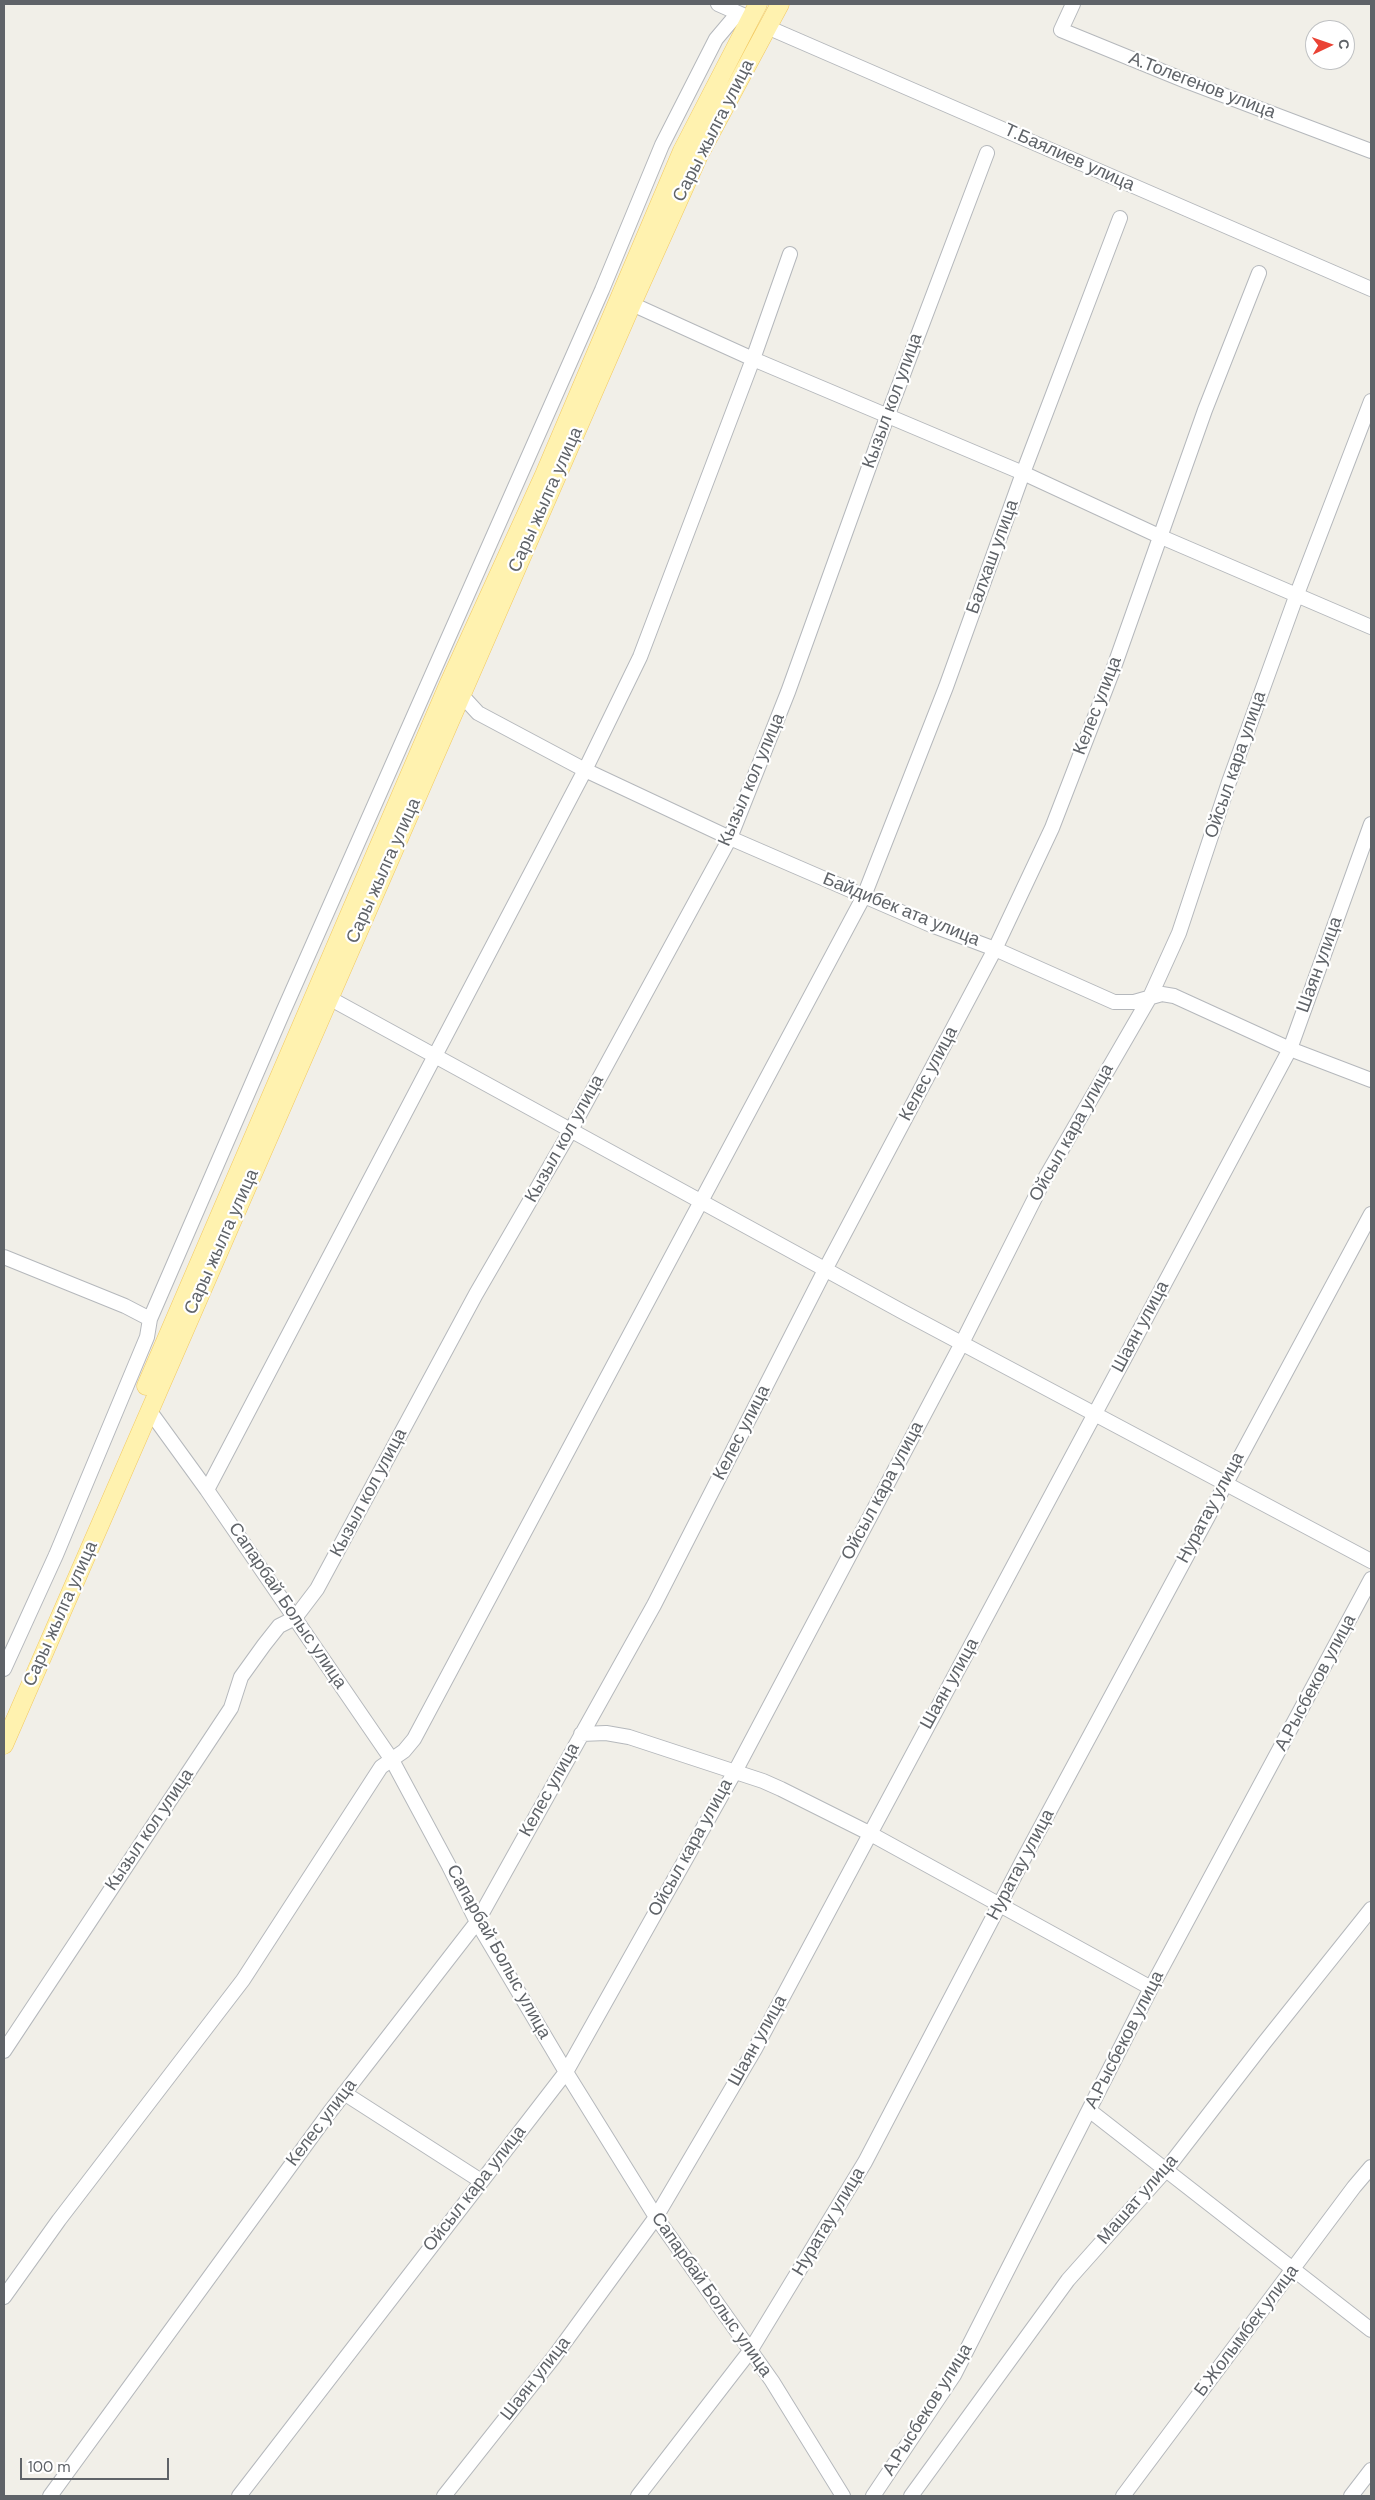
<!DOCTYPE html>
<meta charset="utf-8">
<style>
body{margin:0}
#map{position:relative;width:1375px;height:2500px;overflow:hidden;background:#f1efe8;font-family:"DM Sans",sans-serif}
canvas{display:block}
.frame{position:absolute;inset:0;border:5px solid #5f6368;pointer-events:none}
.north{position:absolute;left:1305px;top:20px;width:50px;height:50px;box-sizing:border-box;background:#fff;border:1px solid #bfc1c3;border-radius:50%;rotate:87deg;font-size:14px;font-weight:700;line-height:20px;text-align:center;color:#5f6368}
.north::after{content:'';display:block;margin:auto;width:18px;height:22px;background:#ea4335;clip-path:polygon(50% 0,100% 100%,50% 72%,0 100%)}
.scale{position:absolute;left:20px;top:2458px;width:149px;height:22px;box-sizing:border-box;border:2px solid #5f6368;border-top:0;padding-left:6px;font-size:15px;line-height:18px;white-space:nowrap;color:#5f6368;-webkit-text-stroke:4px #fff;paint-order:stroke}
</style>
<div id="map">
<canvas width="1375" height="2500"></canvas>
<div class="frame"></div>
<div class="north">С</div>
<div class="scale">100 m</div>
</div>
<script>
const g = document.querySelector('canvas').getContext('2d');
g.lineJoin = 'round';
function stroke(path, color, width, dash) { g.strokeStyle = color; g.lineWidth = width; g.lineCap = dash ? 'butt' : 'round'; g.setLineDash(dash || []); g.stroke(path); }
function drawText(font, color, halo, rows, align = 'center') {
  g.font = font + ' "DM Sans",sans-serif'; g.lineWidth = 4.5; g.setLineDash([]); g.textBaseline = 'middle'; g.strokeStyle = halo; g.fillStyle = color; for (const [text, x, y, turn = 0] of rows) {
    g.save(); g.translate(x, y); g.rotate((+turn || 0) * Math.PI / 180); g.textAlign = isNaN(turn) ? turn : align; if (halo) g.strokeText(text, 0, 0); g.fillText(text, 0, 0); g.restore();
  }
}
const minor = new Path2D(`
 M718 4 745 16
 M1073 4 1061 30 1186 81 1371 151
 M767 27 1371 289
 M623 300 753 359 1023 473 1159 536 1371 627
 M455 688 478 713 585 770 730 838 931 925 995 949 1114 1002H1134L1162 994 1174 996 1290 1049 1371 1080
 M320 993 903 1312 1371 1561
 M4 1257 125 1306 150 1319
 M149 1410 207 1490 392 1760 449 1866 477 1922 566 2072 656 2217 772 2381 843 2496
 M207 1490 585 770 640 657 753 359 790 254
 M4 1669 56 1555 147 1337 150 1319 283 1012 602 290 662 145 716 39 738 13
 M581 1734 606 1733 629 1737 763 1781 781 1789 869 1833 1151 1988
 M4 2051 231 1708 241 1677 264 1645 279 1626 295 1618 317 1589 476 1294 571 1130 730 838 788 692 887 417 987 153
 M344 2093 481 2181
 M1089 2110 1371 2330
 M4 2297 59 2220 243 1980 381 1767 404 1751 414 1739 864 896 946 687 1023 473 1120 218
 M50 2496 329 2113 477 1922 654 1605 826 1268 995 949 1052 828 1113 670 1205 410 1259 273
 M239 2496 566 2072 738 1766 962 1343 1044 1180 1150 997 1179 933 1229 782 1297 594 1371 401
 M444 2496 554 2357 656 2217 755 2049 1290 1049 1371 824
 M638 2496 750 2351 865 2162 1023 1860 1371 1214
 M873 2496 954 2375 1151 1988 1371 1579
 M911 2496 1068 2280 1165 2171 1264 2043 1371 1909
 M1123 2496 1354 2187 1371 2167
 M1351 2496 1371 2470`);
const major = new Path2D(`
 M146 1386 449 683 544 475 682 151 758 4
 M4 1745 632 304 699 155 780 4`);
stroke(minor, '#b5b8bc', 16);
stroke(major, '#f2c960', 19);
stroke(minor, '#fff', 14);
stroke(major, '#fff2af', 18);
drawText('18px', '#5f6368', '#fff', [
 ["А.Толегенов улица",1202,86,21],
 ["Сары жылга улица",714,131,-63],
 ["Т.Баялиев улица",1069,158,24],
 ["Кызыл кол улица",893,401,-70],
 ["Сары жылга улица",546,500,-66],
 ["Балхаш улица",993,557,-70],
 ["Келес улица",1098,706,-69],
 ["Ойсыл кара улица",1236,765,-71],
 ["Кызыл кол улица",752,780,-67],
 ["Сары жылга улица",384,871,-66],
 ["Байдибек ата улица",901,910,22],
 ["Шаян улица",1320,965,-70],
 ["Келес улица",929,1074,-62],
 ["Ойсыл кара улица",1072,1133,-61],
 ["Кызыл кол улица",565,1139,-61],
 ["Сары жылга улица",222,1242,-66],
 ["Шаян улица",1141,1327,-62],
 ["Келес улица",742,1433,-63],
 ["Ойсыл кара улица",883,1491,-62],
 ["Кызыл кол улица",369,1493,-62],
 ["Нуратау улица",1211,1508,-62],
 ["Сапарбай Болыс улица",287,1606,56],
 ["Сары жылга улица",61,1614,-66],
 ["А.Рысбеков улица",1316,1683,-62],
 ["Шаян улица",950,1684,-61],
 ["Келес улица",550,1790,-61],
 ["Кызыл кол улица",150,1830,-56],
 ["Ойсыл кара улица",691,1848,-61],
 ["Нуратау улица",1021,1865,-62],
 ["Сапарбай Болыс улица",498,1952,61],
 ["А.Рысбеков улица",1125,2040,-63],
 ["Шаян улица",758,2041,-61],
 ["Келес улица",322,2123,-53],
 ["Ойсыл кара улица",475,2189,-52],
 ["Машат улица",1138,2200,-49],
 ["Нуратау улица",829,2222,-59],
 ["Сапарбай Болыс улица",711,2295,55],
 ["Б.Жолымбек улица",1247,2331,-53],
 ["Шаян улица",536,2379,-52],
 ["А.Рысбеков улица",928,2410,-58]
]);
</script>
